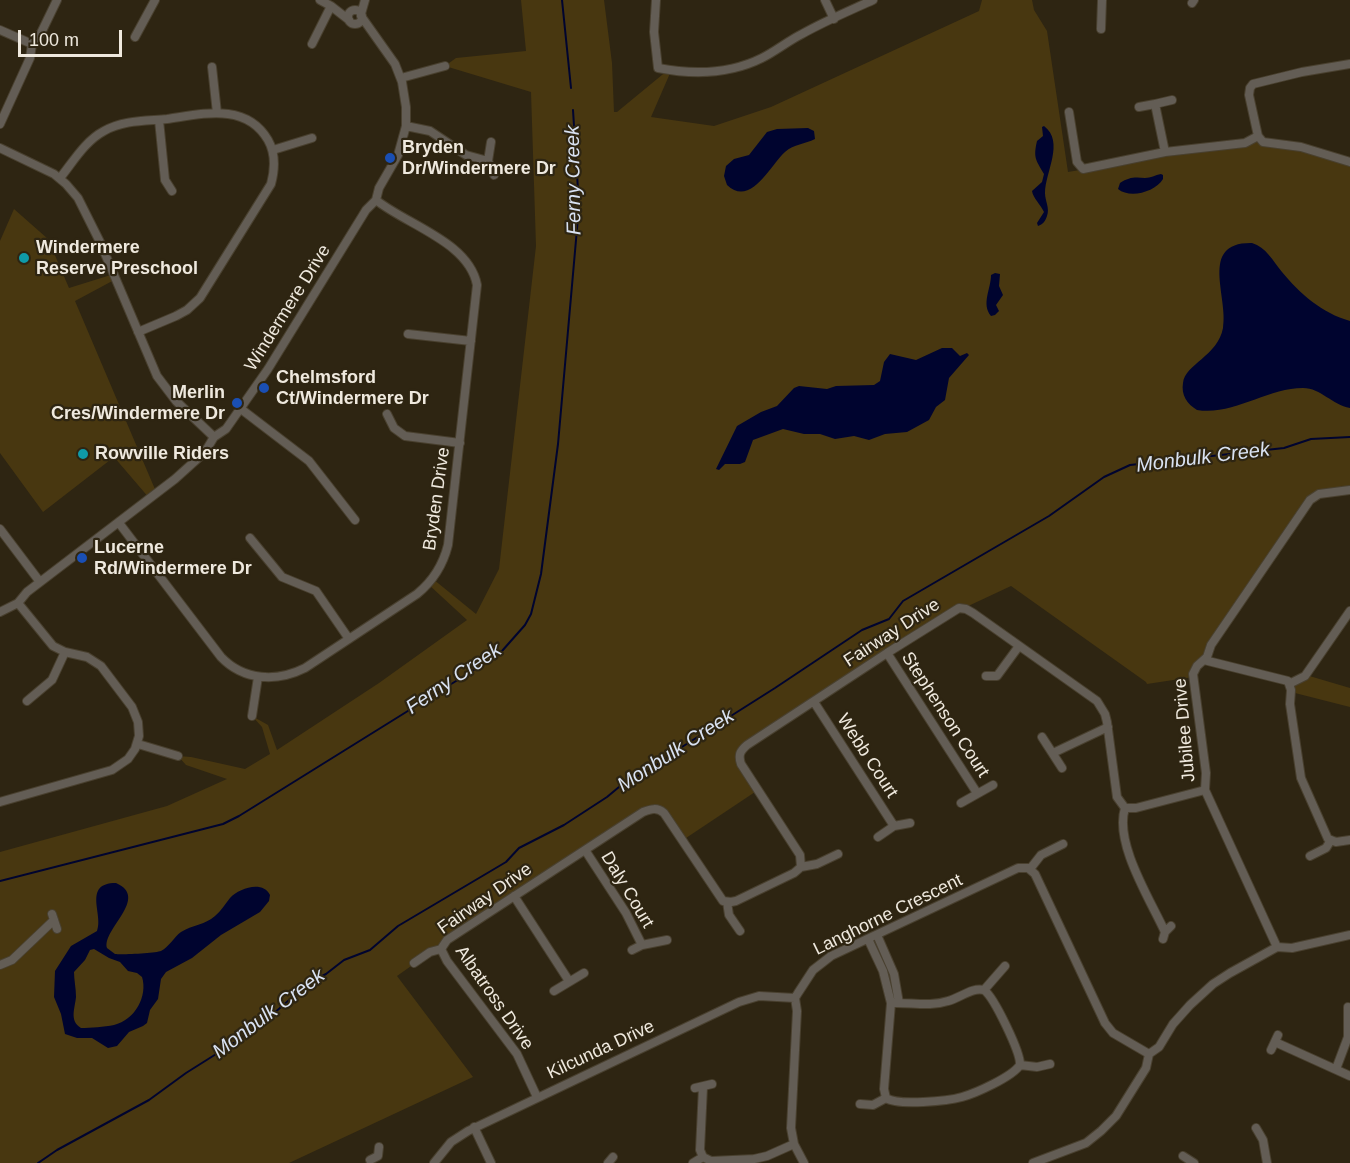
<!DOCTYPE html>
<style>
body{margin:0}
#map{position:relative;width:1350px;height:1163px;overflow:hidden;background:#2e2512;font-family:Helvetica,sans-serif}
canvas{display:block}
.scale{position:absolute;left:18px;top:30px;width:104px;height:27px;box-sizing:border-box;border:3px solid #efe9de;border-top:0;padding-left:8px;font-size:18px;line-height:21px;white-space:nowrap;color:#efe9de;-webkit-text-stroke:4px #2e2512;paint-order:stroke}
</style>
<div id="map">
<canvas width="1350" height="1163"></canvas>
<div class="scale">100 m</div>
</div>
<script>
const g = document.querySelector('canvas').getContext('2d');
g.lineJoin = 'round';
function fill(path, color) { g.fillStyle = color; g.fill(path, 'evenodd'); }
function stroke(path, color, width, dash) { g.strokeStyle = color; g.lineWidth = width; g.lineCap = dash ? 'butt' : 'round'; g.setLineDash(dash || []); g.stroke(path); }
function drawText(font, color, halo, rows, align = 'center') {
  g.font = font + ' Helvetica,sans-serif'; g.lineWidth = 4.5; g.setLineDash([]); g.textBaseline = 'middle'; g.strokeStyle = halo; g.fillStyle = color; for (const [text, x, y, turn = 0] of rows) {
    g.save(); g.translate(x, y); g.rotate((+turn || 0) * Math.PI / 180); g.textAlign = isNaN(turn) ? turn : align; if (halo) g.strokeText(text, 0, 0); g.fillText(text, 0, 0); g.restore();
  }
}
fill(new Path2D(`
 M521 0H604L612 63 614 112H617L668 70 671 71 651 117 714 126 771 107 979 11 982 0H1032L1034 10 1047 31 1068 172 1260 139 1350 162V490L1315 496 1193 677 1147 684 1146 682 1011 586 964 608H959L740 753 758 790 689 836 682 841 664 813 654 808 445 942 397 976 473 1077 289 1163H0V852L167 806 227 779 186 765 178 756 191 757 245 769 270 754 262 727 252 716 268 725 277 750 379 683 467 620 428 584 433 579 476 614 499 569 536 246 531 92 445 66 456 58 526 51Z
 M14 209 48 239 69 288 114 274 116 279 75 301 157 494 150 499 114 457 43 512 0 453V241Z
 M1306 675 1350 688V707L1291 692V687Z`), '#483710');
fill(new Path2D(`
 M1044 126C1065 142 1045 172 1045 193 1045 201 1050 208 1047 216 1045 222 1043 224 1038 226L1037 223 1044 212C1041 205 1033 198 1032 191L1042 182 1044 174C1036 160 1033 158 1037 141L1043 136 1042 127Z
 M808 128 814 131 815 139C805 144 794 144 785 152 771 164 751 208 727 185L724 176 726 166 734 159 749 155 767 132 777 129Z
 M1161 174 1163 175V179C1155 192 1130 199 1118 189L1120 183C1129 177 1135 177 1145 178 1151 178 1155 175 1161 174Z
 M1252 243C1266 247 1273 261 1282 272 1300 294 1322 313 1350 321V408C1332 405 1321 388 1303 388 1267 388 1233 416 1197 410 1187 404 1181 395 1183 383 1185 364 1218 356 1223 328 1229 297 1198 242 1252 243Z
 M995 273 1000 274 999 286 1003 295 996 305 999 311 995 315 991 316C981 304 991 289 991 275Z
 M942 348H952L960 356 967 353 969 355 949 378 945 400 936 407 929 420 907 432 885 434 869 440 854 436 835 439 820 434H804L783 429 753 440 745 462 740 464H725L719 470 716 469 737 426 761 412 777 406 794 388 799 386 827 389 836 386 874 385 880 381 884 362 890 354 916 360Z
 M116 883C150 898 102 929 107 948L115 954C122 955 156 953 161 951 169 947 174 937 181 932 192 925 205 925 215 916 221 911 225 904 230 898 239 888 263 880 270 895L269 901 260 912 221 935 192 958 166 972 161 979 158 999 150 1010 147 1023 143 1026 129 1032 117 1046 108 1048 92 1038H77L65 1034 61 1014 54 997 55 971 71 946 97 931C104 915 82 883 116 883ZM94 949 109 958 120 962 128 971 137 973 142 977C148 996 135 1020 114 1025 104 1027 91 1028 81 1028 69 1021 75 1008 76 997 76 988 74 980 74 972L85 960 90 950Z`), '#00042f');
stroke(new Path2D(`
 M562 0 571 88
 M0 881 223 824 239 816 485 663 502 651 525 625 531 614 541 574 558 444 579 206 573 110
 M38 1163 57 1150 149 1100 186 1073 240 1039 273 1014 310 982 326 974 344 960 370 950 398 926 506 862 519 848 564 825 607 797 625 782 650 770 674 752 775 688 862 630 889 619 903 601 1049 516 1104 477 1130 465 1284 448 1311 439 1350 437`), '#00042f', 2);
const minor = new Path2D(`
 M320 0 331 6 349 20
 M656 0 654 32 658 68C694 75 730 74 762 58 776 51 788 41 802 34 825 21 849 11 873 0
 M825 0 834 19
 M1192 3 1194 0
 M348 17a7 7 0 1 1 14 0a7 7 0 1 1-14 0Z
 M361 14 365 0
 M1101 29 1102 0
 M0 30 32 44
 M135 37 155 0
 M312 44 331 6
 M212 67 217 113
 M401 78 445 66
 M1155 104 1172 100
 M1139 107 1155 104 1165 152
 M1069 112 1077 162 1083 169 1165 152 1245 143 1258 136 1263 142 1301 147 1350 162
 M159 120 165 180 172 191
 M0 124 30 58 32 44 41 33 57 0
 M406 126 430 131 466 155 488 161
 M1258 136 1249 95 1250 88 1253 84 1302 72 1350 64
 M491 142 488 161 494 175
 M0 148 54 174 66 184 78 198 100 242 157 376 176 401 214 437
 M273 150 312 138
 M60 178C73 162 85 141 104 131 123 120 146 121 167 119 202 114 246 102 268 140 276 154 275 169 271 184L200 298 187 310 176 316 138 332
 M408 334 471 341
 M241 409 309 461 355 520
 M387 414 394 428 405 436 460 443
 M119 523 221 657C244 681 277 682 305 668L417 594C433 581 443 565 448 545L477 285C469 242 407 225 376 200
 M0 529 40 582
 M250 538 282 577 316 591 349 639
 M0 612 18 603 27 592 175 479 205 452 214 437 226 429 268 369 366 210 376 200 379 188 398 155 406 126V107L402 82 395 64 361 16
 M887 653 977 793
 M1204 660 1288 681 1291 690 1290 704 1301 778 1328 839 1336 842 1350 840
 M986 676H997L1019 646
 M1289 684 1305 676 1350 611
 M27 701 52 680 65 652
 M814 702 894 826
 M252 716 258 677
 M1042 737 1062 768
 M138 744 178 756
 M1053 753 1108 727
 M0 802 112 770 128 759 135 749 139 736 138 722 132 707 101 666 87 657 65 652 53 646 18 603
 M961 803 993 785
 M1125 808C1114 843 1150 899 1165 932
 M878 837 894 826 910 823
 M585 850 626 913 642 945
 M1310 856 1326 848 1331 840
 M801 867 817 864 838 854
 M1030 869 1041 855 1063 844
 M514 896 569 981
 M727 902 729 915 740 931
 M52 914 57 929
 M877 935 894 974 899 1003
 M868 939 883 971 891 1003 884 1089 886 1098C898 1106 948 1101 962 1097 976 1093 1012 1077 1020 1065 1021 1053 994 997 984 990 972 987 960 998 948 1001 930 1007 910 1002 891 1003
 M1163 939 1165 932 1171 926
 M1277 947 1205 790 1206 773 1193 674 1197 666 1207 657 1211 645 1310 500 1319 494 1350 490
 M441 949 447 961 517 1054 537 1097
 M632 950 642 945 667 940
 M414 963 430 952 441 949 447 940 643 812C651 809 657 807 664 813L723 901 731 902 736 901 794 873 801 867 800 855 741 764C738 755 740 751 747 745L887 653 959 608 966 609 973 613 1097 701 1105 714 1107 722 1117 797 1125 808H1136L1205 790
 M0 965 12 960 54 920
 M984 990 1005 966
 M554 991 584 973
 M1275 1042 1350 1076
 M1271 1050 1278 1035
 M1020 1065 1037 1067 1050 1064
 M1336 1069 1348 1037V1007
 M703 1087 700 1150 703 1157 711 1161 754 1159 767 1156 794 1144
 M695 1088 712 1084
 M860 1104 873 1105 886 1098
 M474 1127 491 1163
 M1256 1128 1263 1140 1267 1163
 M1183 1156 1194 1163
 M370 1160 378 1156 379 1147
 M434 1163 451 1142 468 1131 739 1002 759 996 795 998
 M608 1163 613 1157
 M693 1163 703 1157
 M804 1163 794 1144 791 1128 797 1011 795 998 798 993 813 970 831 956 1018 868H1028L1035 874 1105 1023 1113 1033 1149 1054
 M1033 1163 1086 1143 1101 1131 1116 1116 1146 1068 1149 1054 1159 1047 1173 1024 1190 1005 1213 984 1230 973 1277 947 1292 948 1350 935`);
stroke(minor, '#49402f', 10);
stroke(minor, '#635d55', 8);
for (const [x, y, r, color] of [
 [390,158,6,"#1a4fb4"],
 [24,258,6,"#0f9aa8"],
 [264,388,6,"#1a4fb4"],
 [237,403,6,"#1a4fb4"],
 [83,454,6,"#0f9aa8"],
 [82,558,6,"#1a4fb4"]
]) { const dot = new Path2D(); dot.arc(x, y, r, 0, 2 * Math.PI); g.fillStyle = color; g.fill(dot); stroke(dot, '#2e2512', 2); }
drawText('bold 18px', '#efe9de', '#2e2512', [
 ["Bryden",402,148],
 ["Dr/Windermere Dr",402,169],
 ["Windermere",36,248],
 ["Reserve Preschool",36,269],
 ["Chelmsford",276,378],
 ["Ct/Windermere Dr",276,399],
 ["Merlin",225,393,"right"],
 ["Cres/Windermere Dr",225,414,"right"],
 ["Rowville Riders",95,454],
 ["Lucerne",94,548],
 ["Rd/Windermere Dr",94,569]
], 'left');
drawText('18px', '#efe9de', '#2e2512', [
 ["Windermere Drive",288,308,-58],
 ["Bryden Drive",437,499,-82],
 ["Fairway Drive",892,633,-33],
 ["Stephenson Court",945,715,57],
 ["Jubilee Drive",1185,730,-95],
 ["Webb Court",867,756,57],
 ["Daly Court",627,890,59],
 ["Fairway Drive",485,899,-35],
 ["Langhorne Crescent",888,915,-26],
 ["Albatross Drive",494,998,55],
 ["Kilcunda Drive",601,1050,-25]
]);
drawText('italic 20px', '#d9e2f2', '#2e2512', [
 ["Ferny Creek",574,180,-91],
 ["Monbulk Creek",1203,458,-7],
 ["Ferny Creek",454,679,-34],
 ["Monbulk Creek",676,751,-33],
 ["Monbulk Creek",269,1014,-37]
]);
</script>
